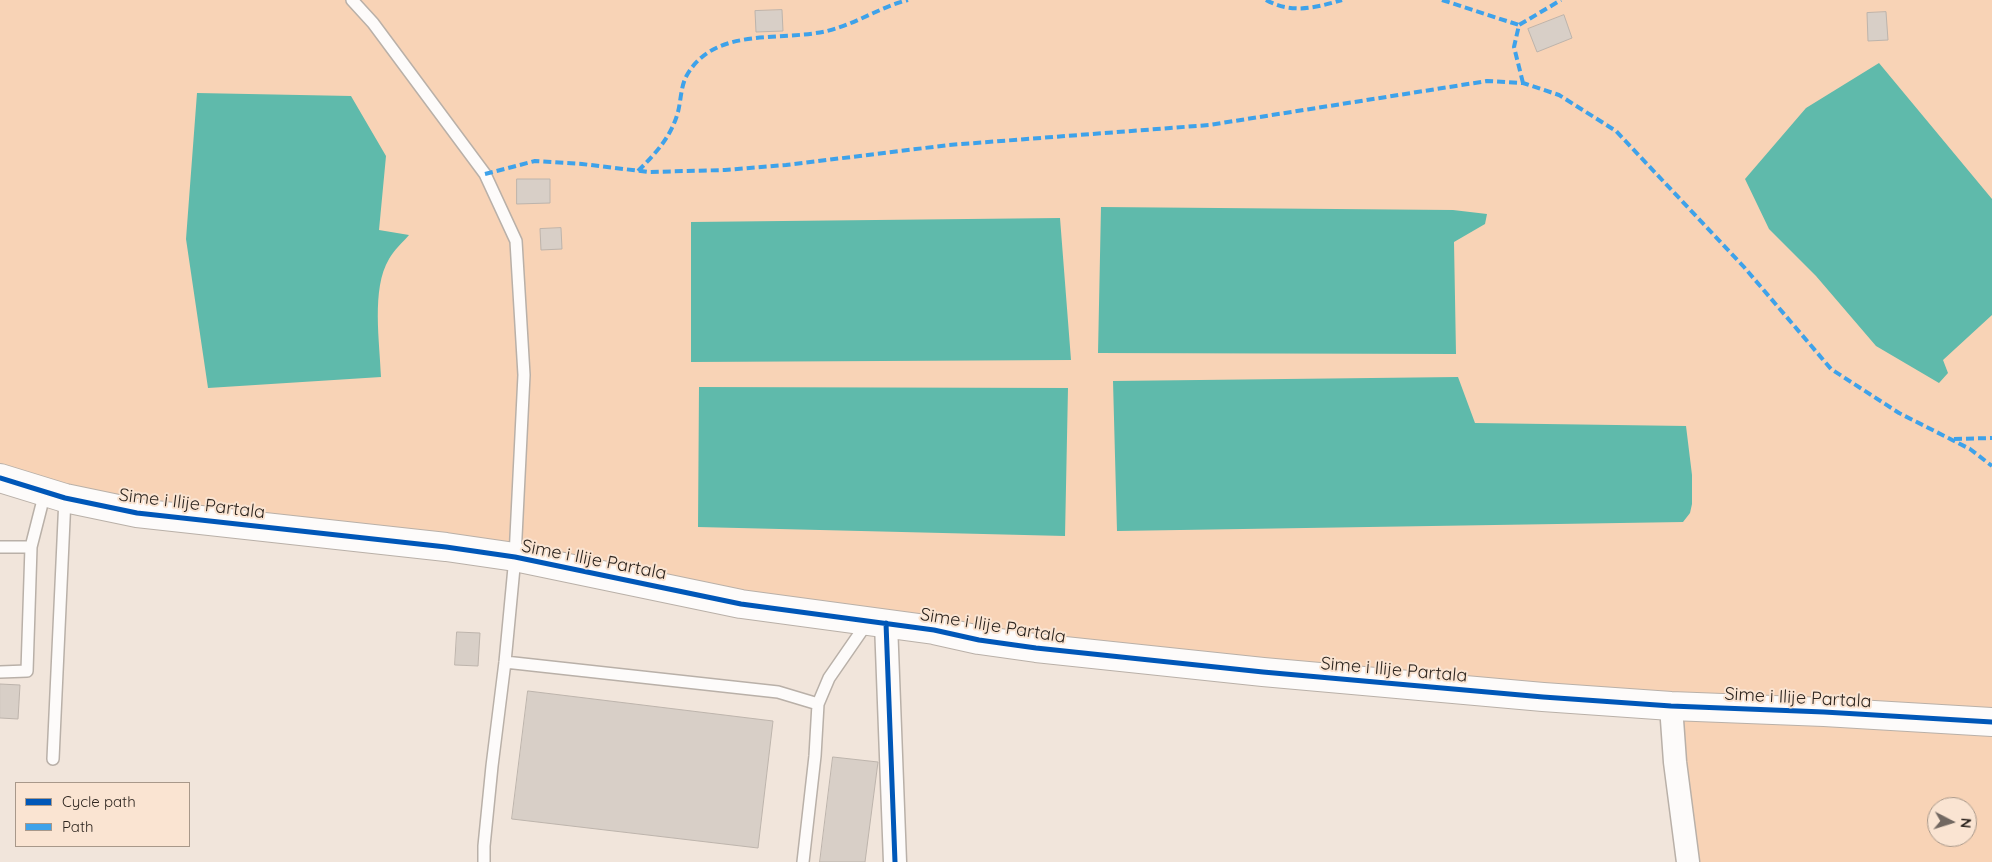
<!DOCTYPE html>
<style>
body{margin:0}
#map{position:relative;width:1992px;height:862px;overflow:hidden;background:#f1e5db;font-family:Quicksand,sans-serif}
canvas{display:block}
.legend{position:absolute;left:15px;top:782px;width:175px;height:65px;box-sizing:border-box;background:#fae4d2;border:1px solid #a8988a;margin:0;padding:6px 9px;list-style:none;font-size:15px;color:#2d251f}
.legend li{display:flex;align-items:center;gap:10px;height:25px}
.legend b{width:25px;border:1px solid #a8988a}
.north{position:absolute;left:1927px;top:797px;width:50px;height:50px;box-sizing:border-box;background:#fae4d2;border:1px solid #a8988a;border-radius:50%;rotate:95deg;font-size:14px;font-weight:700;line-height:20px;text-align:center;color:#2d251f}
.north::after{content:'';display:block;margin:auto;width:18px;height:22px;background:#726861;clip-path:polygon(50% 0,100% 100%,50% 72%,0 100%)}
</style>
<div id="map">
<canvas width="1992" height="862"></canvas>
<ul class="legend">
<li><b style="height:6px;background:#0057b8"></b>Cycle path</li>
<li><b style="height:6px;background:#3ea2ea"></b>Path</li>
</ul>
<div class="north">N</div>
</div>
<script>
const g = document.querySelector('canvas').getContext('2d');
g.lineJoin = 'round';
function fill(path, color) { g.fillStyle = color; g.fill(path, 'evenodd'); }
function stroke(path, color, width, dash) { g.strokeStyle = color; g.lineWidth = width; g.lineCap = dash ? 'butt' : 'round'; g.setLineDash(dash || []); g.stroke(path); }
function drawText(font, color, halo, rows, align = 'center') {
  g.font = font + ' Quicksand,sans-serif'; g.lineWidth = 4; g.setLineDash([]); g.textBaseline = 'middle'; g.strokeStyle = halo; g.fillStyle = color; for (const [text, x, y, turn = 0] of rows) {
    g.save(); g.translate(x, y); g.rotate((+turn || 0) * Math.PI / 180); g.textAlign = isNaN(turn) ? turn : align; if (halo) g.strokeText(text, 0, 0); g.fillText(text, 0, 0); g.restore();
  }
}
fill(new Path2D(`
 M0 0H1992V862H1688L1671 706 1263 672 351 537 0 478ZM1937 807H1967V837H1937Z`), '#f8d3b6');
fill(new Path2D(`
 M1879 63 1992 199V315L1943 360 1948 373 1939 383 1876 346 1816 276 1769 229 1745 179 1806 108Z
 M197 93 351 96 386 156 379 230 409 235C403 242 394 250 389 259 371 289 380 343 381 377L208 388 186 239Z
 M1101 207 1453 210 1487 214 1485 224 1454 242 1456 354 1098 353Z
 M1060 218 1071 360 691 362V222Z
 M1458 377 1475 423 1686 426 1692 475V504L1690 513 1683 522 1117 531 1113 381Z
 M699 387 1068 388 1065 536 698 527Z`), '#5fbaab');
const building = new Path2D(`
 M782 10 783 31 756 32 755 11Z
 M1886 12 1888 40 1868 41 1867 13Z
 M1564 15 1572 38 1537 52 1528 29Z
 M517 179H550V203L517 204Z
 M561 228 562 249 541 250 540 229Z
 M457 632 480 633 478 666 455 665Z
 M0 684 20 685 18 719 0 718Z
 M528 691 773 721 758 848 512 819Z
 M833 757 878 762 865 862H820Z`);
fill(building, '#d8cfc7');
stroke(building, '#bdb4ac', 1);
const lane = new Path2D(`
 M352 0 373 23 485 174 516 241 524 375 515 557 505 662 492 766 484 846V862
 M0 547H31
 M505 662 778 692 818 704
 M0 672 27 671 31 547 45 492
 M53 759 65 498
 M803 862 815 756 818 704 829 678 867 623`);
const street = new Path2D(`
 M886 623 895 862
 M1671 706 1675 762 1688 862`);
const secondary = new Path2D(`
 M0 478 65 498 137 513 446 547 515 557 741 604 934 630 979 640 1036 648 1263 672 1543 697 1671 706 1824 712 1992 722`);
stroke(lane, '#b9b0a8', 14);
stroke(street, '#b9b0a8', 25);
stroke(secondary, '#b9b0a8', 30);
stroke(lane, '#fdfbfa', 11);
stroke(street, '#fdfbfa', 22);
stroke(secondary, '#fdfbfa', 28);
stroke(new Path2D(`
 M1266 0C1292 14 1315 8 1342 0
 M1442 0 1519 25
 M1523 83 1514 47 1519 25 1561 0
 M638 171C656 153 671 137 678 112 681 100 681 85 687 75 715 26 780 42 827 31 856 24 880 7 908 0
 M485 174 535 161 582 164 649 172 725 170 786 165 949 145 1209 125 1487 81 1523 83 1559 95 1616 131 1744 267 1831 369 1899 413 1970 449 1992 466
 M1954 439 1992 438`), '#3ea2ea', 4, [8, 4]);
stroke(new Path2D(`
 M0 478 65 498 137 513 446 547 515 557 741 604 934 630 979 640 1036 648 1263 672 1543 697 1671 706 1824 712 1992 722
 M886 623 895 862`), '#0057b8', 5);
drawText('18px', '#2d251f', '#fae4d2', [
 ["Sime i Ilije Partala",192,504,7],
 ["Sime i Ilije Partala",594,560,11],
 ["Sime i Ilije Partala",993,626,9],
 ["Sime i Ilije Partala",1394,670,5],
 ["Sime i Ilije Partala",1798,698,3]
]);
</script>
